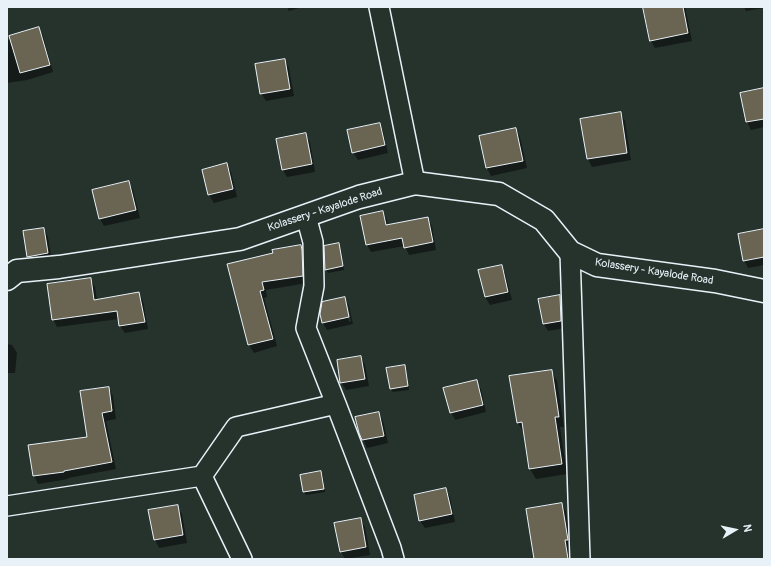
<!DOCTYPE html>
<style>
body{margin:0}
#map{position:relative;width:771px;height:566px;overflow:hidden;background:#26332d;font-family:Pangolin,sans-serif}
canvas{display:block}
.frame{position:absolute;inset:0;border:8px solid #e8f1f8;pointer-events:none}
.north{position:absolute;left:715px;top:510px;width:40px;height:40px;-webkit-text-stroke:3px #26332d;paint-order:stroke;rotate:81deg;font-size:11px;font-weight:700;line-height:16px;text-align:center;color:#e8f1f8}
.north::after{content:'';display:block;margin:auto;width:14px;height:18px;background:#e8f1f8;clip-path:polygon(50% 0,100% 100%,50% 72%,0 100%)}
</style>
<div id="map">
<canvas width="771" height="566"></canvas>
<div class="frame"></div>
<div class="north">N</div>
</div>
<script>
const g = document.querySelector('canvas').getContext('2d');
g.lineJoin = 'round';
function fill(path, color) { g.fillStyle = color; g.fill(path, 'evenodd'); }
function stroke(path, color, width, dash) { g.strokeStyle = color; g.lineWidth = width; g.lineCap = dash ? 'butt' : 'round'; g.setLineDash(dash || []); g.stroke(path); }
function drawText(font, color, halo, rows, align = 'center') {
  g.font = font + ' Pangolin,sans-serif'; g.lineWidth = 4; g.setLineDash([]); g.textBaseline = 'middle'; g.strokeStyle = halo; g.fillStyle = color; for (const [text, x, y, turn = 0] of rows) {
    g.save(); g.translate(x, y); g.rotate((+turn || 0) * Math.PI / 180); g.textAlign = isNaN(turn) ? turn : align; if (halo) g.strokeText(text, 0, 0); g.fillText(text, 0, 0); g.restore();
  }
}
fill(new Path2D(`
 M287 7H302L289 11Z
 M644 7H685L692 41 655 48 651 41Z
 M744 7H764V8L746 11Z
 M38 28 43 36 53 72 27 80 7 83V40L11 39Z
 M285 60 289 68 294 96 266 101 261 93Z
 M764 89V127L751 130 747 122 741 93Z
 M620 113 625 121 631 160 592 167 588 159Z
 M379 124 383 131 388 153 358 160 353 152Z
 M516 129 520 137 527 168 491 176 487 168 480 137Z
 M305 134 310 142 315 172 287 177 283 170Z
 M227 164 231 172 237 197 214 203 209 195 203 170Z
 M129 182 133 190 140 218 104 226 100 219Z
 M383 212 387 220 388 225 427 218 432 226 436 250 409 255 405 246 371 252 367 245Z
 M44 229 48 237 52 261 32 264 28 256Z
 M764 230V265L748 268 744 260Z
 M338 244 340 248 344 270 328 273 326 270Z
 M300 246 305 254 307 283 266 290 267 297 264 298 277 346 254 353 249 345 229 265Z
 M501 266 505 273 512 300 490 305 485 297Z
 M90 279 95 287 97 300 139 293 143 301 148 329 125 333 120 326 119 319 57 327 53 319Z
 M560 296 564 304 565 328 548 331 544 324Z
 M344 298 349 306 353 324 327 330 323 323ZM346 305H348L351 321 349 322Z
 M7 344 12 345 17 353 15 373H7Z
 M361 357 365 365 369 386 346 390 341 382Z
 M404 366 406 370 409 390 393 392 391 389Z
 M551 371 557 381 564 427H560L567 474 536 479 530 469 524 433 518 423 511 377Z
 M476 381 481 389 486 412 455 420 451 412Z
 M109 388 113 396 116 419 106 421 116 469 68 478V479L38 484 34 476 88 438Z
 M379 413 383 421 388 443 367 448 360 432Z
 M321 472 323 476 325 492 306 495 304 492Z
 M446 490 450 497 455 522 425 528 420 521Z
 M562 504 566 512 572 547 569 548 571 559H535Z
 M177 506 182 514 187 543 159 548 155 540Z
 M360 519 365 527 370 555 345 559 341 552 335 524Z`), '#0007');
const building = new Path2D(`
 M643 7H683L688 33 650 41Z
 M39 27 50 65 20 73 9 36Z
 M285 59 290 89 260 94 255 64Z
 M764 88V119L746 122 740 93Z
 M621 112 627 153 587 159 580 119Z
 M380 123 385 145 352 153 347 130Z
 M516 128 523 161 486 168 479 136Z
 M306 133 312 164 282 170 276 139Z
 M227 163 233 189 208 195 202 170Z
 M129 181 136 210 99 219 92 190Z
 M383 211 386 225 428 217 433 242 404 248 402 238 366 245 360 216Z
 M44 228 48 253 27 257 23 231Z
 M764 229V257L743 261 738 234Z
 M339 243 343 266 325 270 324 246Z
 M301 245 302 250 303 276 262 282 264 290 260 291 273 339 248 345 227 264 273 253 272 250Z
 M502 265 508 292 485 297 478 270Z
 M91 278 94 300 139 292 145 322 119 326 117 311 52 320 47 284Z
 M560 295 561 321 543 324 538 299Z
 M345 297 349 317 322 323 320 314 322 302Z
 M361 356 365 379 340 383 337 360Z
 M405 365 408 386 390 389 386 368Z
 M552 370 559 417H555L562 464 529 469 522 422 517 423 509 376Z
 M477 380 483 405 450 413 443 388Z
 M109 387 112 411 102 413 112 462 64 471V472L33 476 28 445 87 437 80 391Z
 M379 412 384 436 362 440 359 433 355 417Z
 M321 471 324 489 303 492 300 475Z
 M446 488 452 514 419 521 414 495Z
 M562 503 568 540H565L568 559H534L526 509Z
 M178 505 183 535 154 540 148 510Z
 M361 518 366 547 340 552 334 523Z`);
fill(building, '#6a6452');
stroke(building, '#e8f1f8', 1);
const street = new Path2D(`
 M379 7 415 183
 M306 216 313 242 314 286 306 328 336 404
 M570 252 580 559
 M202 476 236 427 336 404 391 548 394 559
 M7 506 202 476 242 559`);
const secondary = new Path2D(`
 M7 279 17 271 59 267 240 239 359 197 415 183 499 194 544 220 570 252 597 265 715 281 764 291`);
stroke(street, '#e8f1f8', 22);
stroke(secondary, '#e8f1f8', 25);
stroke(street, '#26332d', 19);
stroke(secondary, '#26332d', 22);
drawText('11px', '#e8f1f8', '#26332d', [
 ["Kolassery - Kayalode Road",325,210,-18],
 ["Kolassery - Kayalode Road",654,272,9]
]);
</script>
